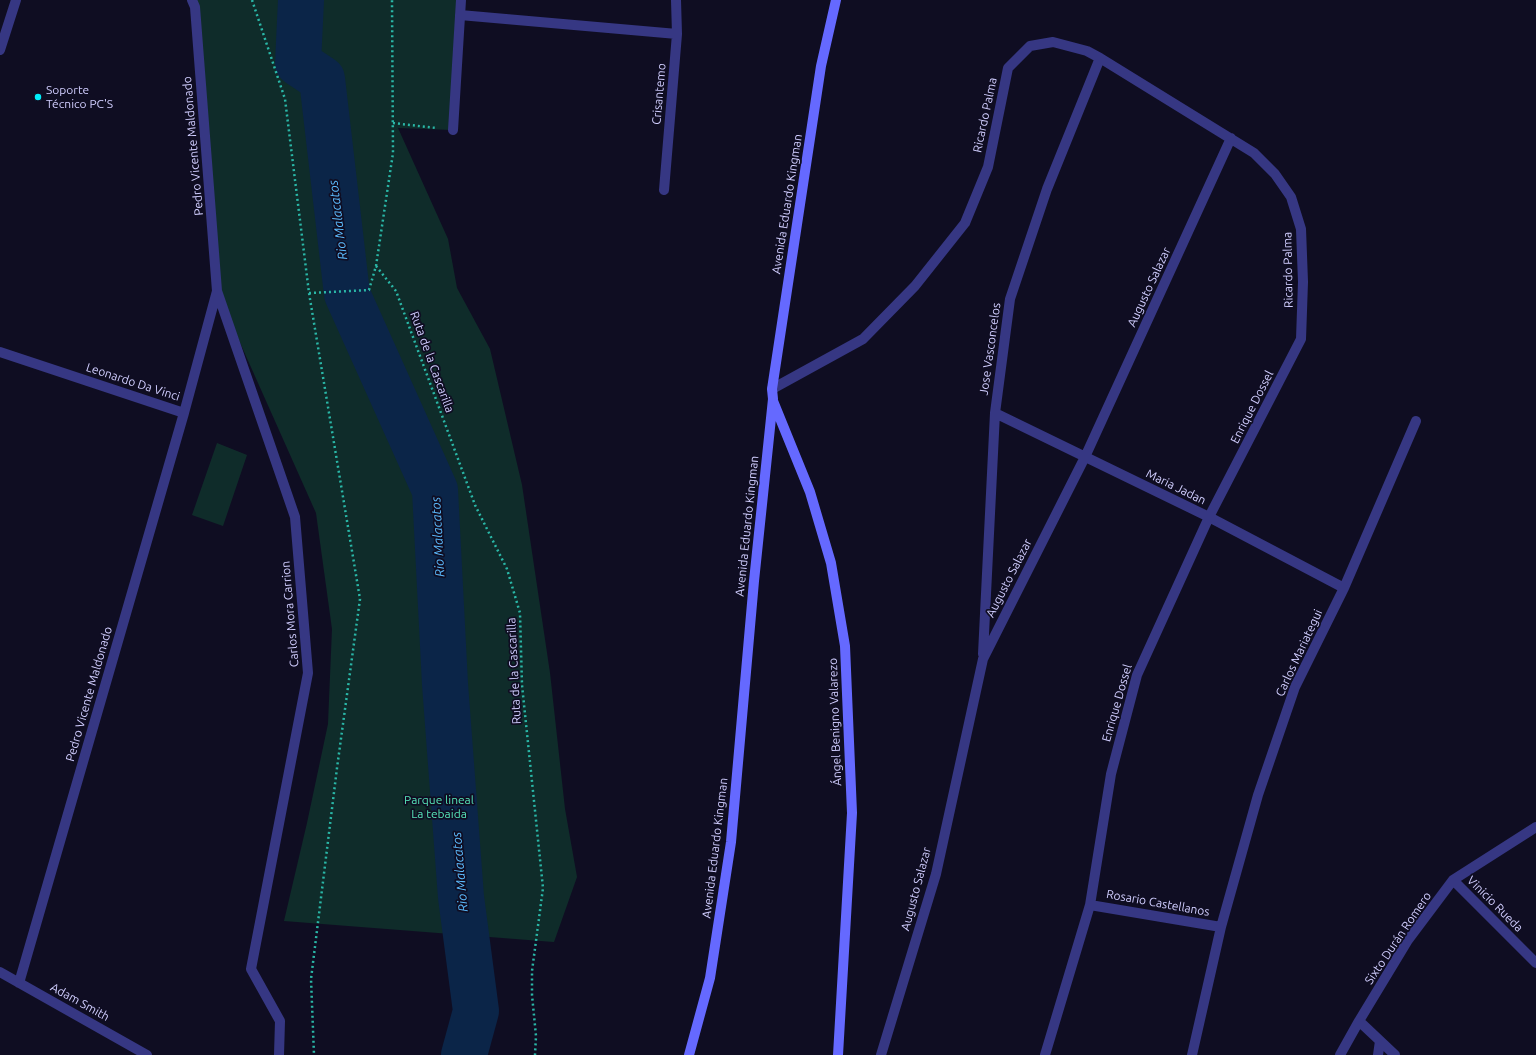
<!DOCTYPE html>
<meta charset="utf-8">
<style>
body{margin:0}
canvas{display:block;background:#0f0d22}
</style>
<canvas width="1536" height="1055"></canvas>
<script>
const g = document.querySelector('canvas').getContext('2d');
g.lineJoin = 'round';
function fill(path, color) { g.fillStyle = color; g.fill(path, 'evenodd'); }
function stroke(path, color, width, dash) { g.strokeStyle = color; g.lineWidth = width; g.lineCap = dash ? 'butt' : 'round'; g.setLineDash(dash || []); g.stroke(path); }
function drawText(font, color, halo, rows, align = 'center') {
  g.font = font + ' Ubuntu,sans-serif'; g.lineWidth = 3.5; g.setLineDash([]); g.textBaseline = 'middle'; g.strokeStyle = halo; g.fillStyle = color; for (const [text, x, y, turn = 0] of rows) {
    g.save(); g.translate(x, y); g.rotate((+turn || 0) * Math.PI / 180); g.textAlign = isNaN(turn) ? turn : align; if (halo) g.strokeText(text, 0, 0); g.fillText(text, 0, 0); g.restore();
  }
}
fill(new Path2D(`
 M192 0H461L453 130 398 128 448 239 457 288 490 349 522 485 550 673 565 809 577 877 554 942 284 921 307 823 328 724 332 629 316 513 217 291Z
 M217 443 247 455 223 526 192 515Z`), '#0f2c2a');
stroke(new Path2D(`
 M301 0 298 63 322 79 347 294 435 490 445 684 461 897 476 1011 464 1055`), '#0b2548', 46);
stroke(new Path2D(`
 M252 0 285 99 309 293 360 599 337 768 311 979 314 1055
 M393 123 436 128
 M376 266 396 291 475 505 507 569 520 613 522 685 543 888 532 971V995L536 1036 535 1055
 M309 293 369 290 376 266 393 153 392 0`), '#2ab7a7', 2.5, [2, 3]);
stroke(new Path2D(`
 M192 0 195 7 217 291 295 517 308 673 251 969 280 1021 279 1055
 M460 15 677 34
 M0 50 16 0
 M453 130 461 0
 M664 190 677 34 676 0
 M0 352 184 413 217 291
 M772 389 863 339 915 286 965 223 988 167 1008 68 1030 46 1053 42 1087 51 1100 58 1254 153 1275 174 1291 197 1301 229 1303 282 1301 339 1209 517 1137 675 1111 774 1090 905 1045 1055
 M995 413 1209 517 1344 588
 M983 654 995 413 1010 299 1047 189 1100 58
 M1453 880 1536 963
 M1090 905 1221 927
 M0 972 147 1055
 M19 983 184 413
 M1359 1021 1395 1055
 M881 1055 936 874 983 659 1085 457 1231 138
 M1192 1055 1221 927 1258 795 1295 687 1344 588 1416 421
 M1340 1055 1359 1021 1408 940 1453 880 1536 827
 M1378 1055 1380 1041`), '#363783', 10);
stroke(new Path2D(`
 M773 401 810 492 831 563 845 646 852 813 838 1055
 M689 1055 710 978 731 842 754 581 773 399 772 389 821 66 836 0`), '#6569ff', 10);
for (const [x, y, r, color] of [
 [38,97,4,"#00edf9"]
]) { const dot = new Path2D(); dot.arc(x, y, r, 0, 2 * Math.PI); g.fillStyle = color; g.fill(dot); stroke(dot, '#0f0d22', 1.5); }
drawText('12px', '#d1ceff', '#0f0d22', [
 ["Soporte",46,90],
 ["Técnico PC'S",46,104]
], 'left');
drawText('12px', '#d1ceff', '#0f0d22', [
 ["Crisantemo",659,94,-85],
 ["Ricardo Palma",985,115,-78],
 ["Pedro Vicente Maldonado",193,146,-95],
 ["Avenida Eduardo Kingman",787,204,-81],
 ["Ricardo Palma",1288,270,-91],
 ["Augusto Salazar",1149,287,-65],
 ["Jose Vasconcelos",990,349,-82],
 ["Ruta de la Cascarilla",432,362,70],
 ["Leonardo Da Vinci",133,382,18],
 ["Enrique Dossel",1252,407,-63],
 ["Maria Jadan",1176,487,26],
 ["Avenida Eduardo Kingman",747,526,-84],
 ["Augusto Salazar",1009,578,-63],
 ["Carlos Mora Carrion",290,614,-95],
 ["Carlos Mariategui",1299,653,-65],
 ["Ruta de la Cascarilla",514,671,-93],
 ["Pedro Vicente Maldonado",89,694,-74],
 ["Enrique Dossel",1117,703,-74],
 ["Ángel Benigno Valarezo",835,722,-92],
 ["Avenida Eduardo Kingman",715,848,-83],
 ["Augusto Salazar",916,889,-75],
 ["Rosario Castellanos",1158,903,10],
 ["Vinicio Rueda",1495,904,45],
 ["Sixto Durán Romero",1398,938,-56],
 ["Adam Smith",80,1002,29]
]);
drawText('12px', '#56e3b8', '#0f0d22', [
 ["Parque lineal",439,800],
 ["La tebaida",439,814]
]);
drawText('italic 13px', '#5cbcff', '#0f0d22', [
 ["Rio Malacatos",338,220,-97],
 ["Rio Malacatos",438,537,-93],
 ["Rio Malacatos",460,872,-95]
]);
</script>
